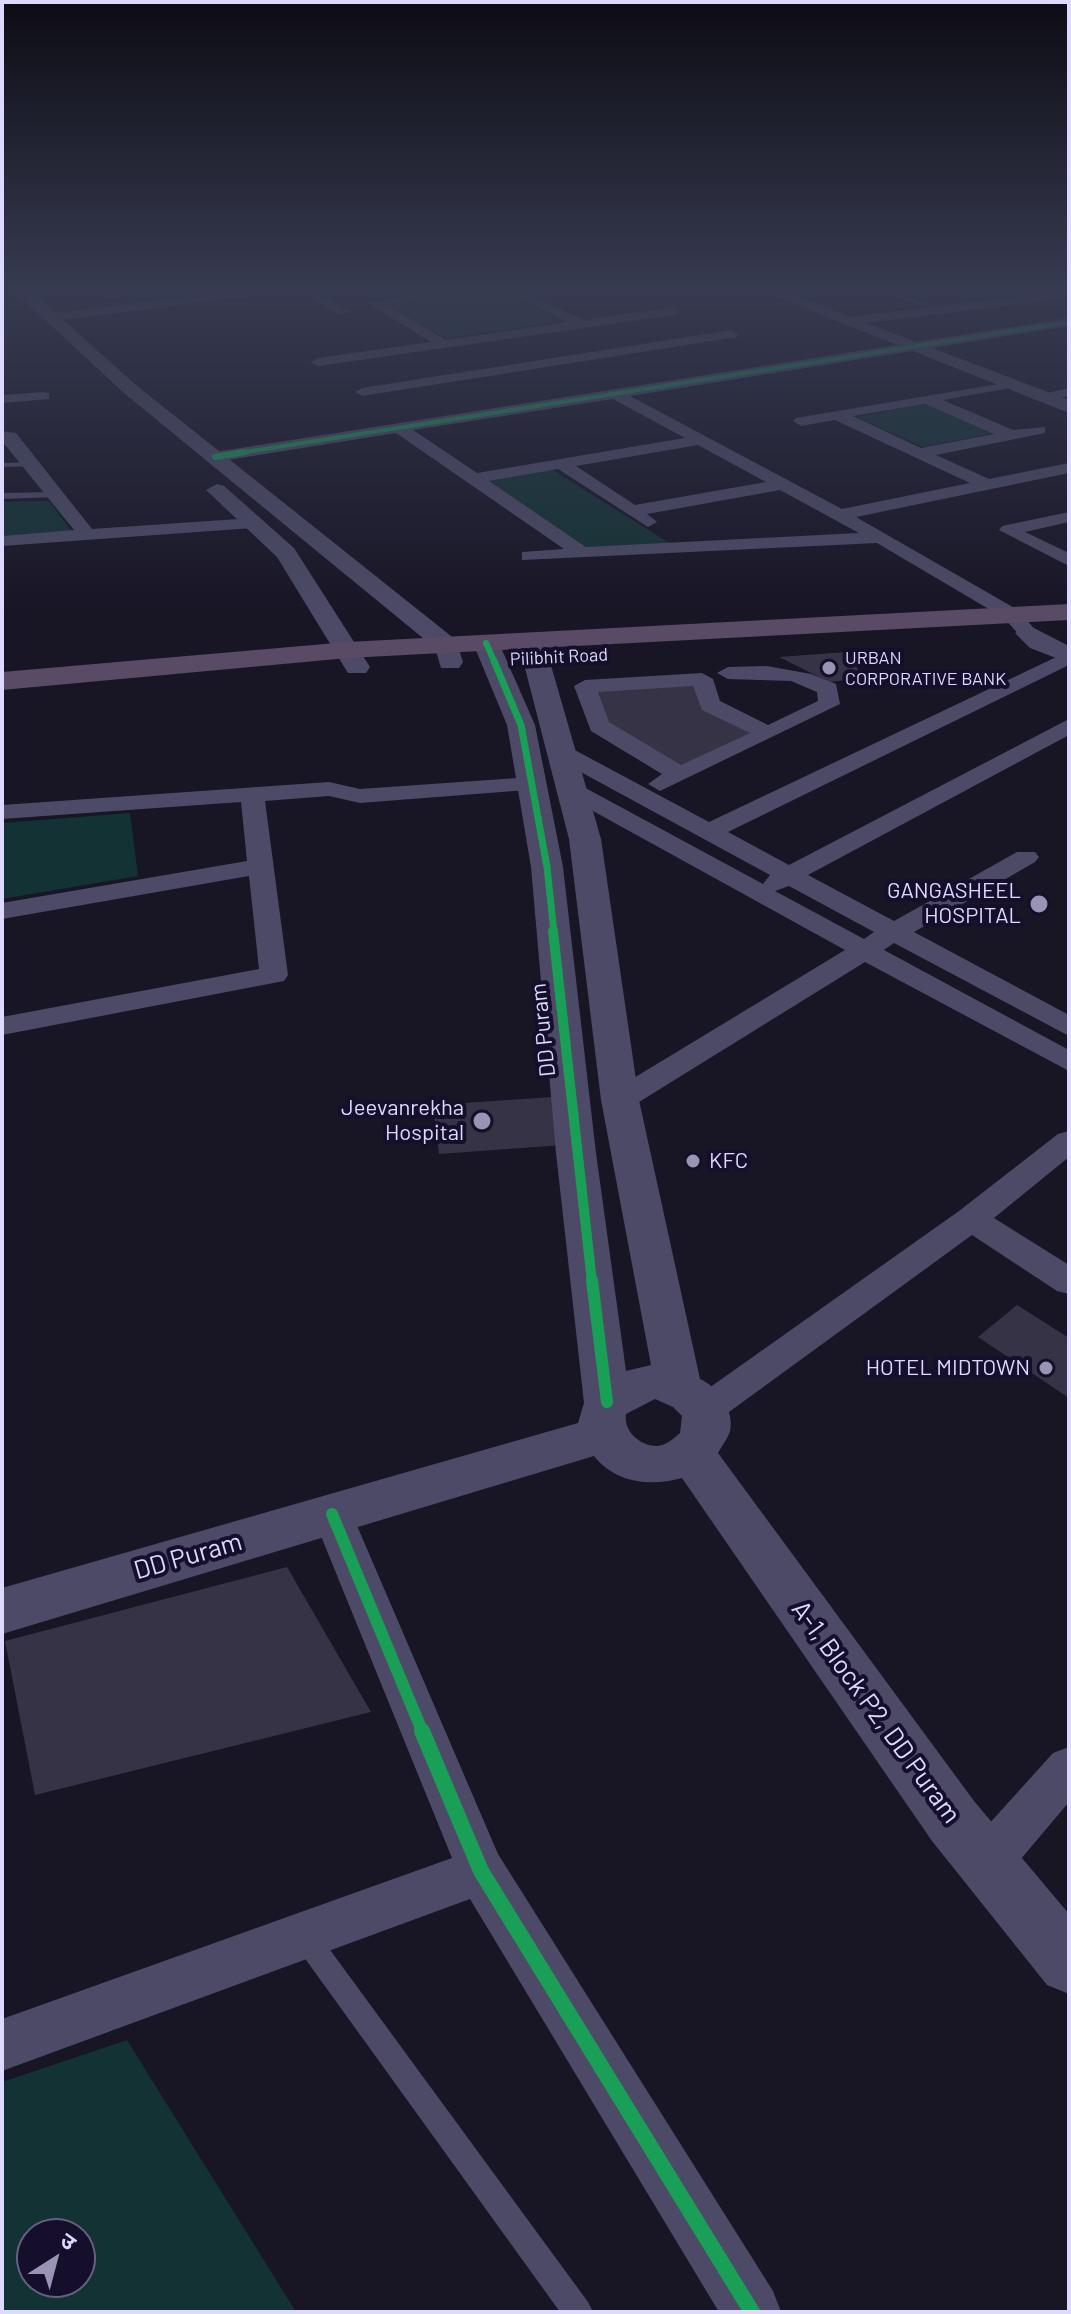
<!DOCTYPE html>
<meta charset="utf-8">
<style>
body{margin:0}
#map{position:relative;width:1071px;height:2314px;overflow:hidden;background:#181525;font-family:Barlow,"Noto Sans Devanagari",sans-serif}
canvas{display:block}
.frame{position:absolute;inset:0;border:4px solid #ded9ff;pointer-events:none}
.north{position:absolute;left:16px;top:2218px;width:80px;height:80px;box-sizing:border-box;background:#150f2b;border:2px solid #656080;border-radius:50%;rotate:36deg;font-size:22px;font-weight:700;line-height:32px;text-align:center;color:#ded9ff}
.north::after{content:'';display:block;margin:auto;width:28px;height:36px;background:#9994b3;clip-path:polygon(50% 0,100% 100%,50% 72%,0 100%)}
</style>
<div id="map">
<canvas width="1071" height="2314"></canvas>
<div class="frame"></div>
<div class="north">उ</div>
</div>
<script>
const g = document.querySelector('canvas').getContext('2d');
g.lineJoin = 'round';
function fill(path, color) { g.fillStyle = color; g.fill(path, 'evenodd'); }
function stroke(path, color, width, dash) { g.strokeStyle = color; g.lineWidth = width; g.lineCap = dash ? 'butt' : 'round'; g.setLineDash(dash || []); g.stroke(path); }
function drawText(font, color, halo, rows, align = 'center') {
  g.font = font + ' Barlow,sans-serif'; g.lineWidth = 8; g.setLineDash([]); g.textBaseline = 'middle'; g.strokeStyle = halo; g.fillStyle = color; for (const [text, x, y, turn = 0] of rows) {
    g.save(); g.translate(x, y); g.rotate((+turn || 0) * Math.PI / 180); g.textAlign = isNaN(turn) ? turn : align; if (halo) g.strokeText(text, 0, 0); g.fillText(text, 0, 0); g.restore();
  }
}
fill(new Path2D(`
 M481 292H502L564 321 447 338 385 305Z
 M925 404 994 433 923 447 856 417Z
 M551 469 671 544 588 548 488 481Z
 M49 501 72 532 2 536V502Z
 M130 813 138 876 2 899V823Z
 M127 2040 296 2312H2V2082ZM32 2234H80V2282H32Z`), '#133233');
fill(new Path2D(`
 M860 651 856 679 829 682 779 657Z
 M702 679 710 705 767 733 679 774 599 726 585 686Z
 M553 1097 563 1145 439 1154 433 1105Z
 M1017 1305 1069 1338V1398L978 1337Z
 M287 1567 371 1712 35 1795 5 1641Z`), '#373346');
fill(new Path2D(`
 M137 292H152L106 299 103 297Z
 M883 292H891L943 310 938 311Z
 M36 462 33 466 2 467V463Z
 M59 492 60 494 56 497 2 499V493Z
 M305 1925 314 1928 588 2302 593 2312H560L296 1946 293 1937 296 1928Z`), '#4c4a66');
fill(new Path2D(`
 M225 292H257L251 296 54 321 47 317 54 313Z
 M302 292H316L350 312 339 315Z
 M430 292H461L387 305 446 340 568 322 505 292H520L585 320 674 307 680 311 674 315 318 366 311 362 318 358 431 342 368 303Z
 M1058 292H1069V298L850 325 843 321 850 317Z
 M1069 318V326L630 396 842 509 970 483 835 420 801 426 793 421 796 418 1016 381V387L943 400 1013 430 1045 427V433L936 455 989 479 1069 463V473L856 517 1018 610 1038 633 1028 639 1021 637 1004 618 877 543 522 560V552L564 549 396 433 215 462 207 457 215 452ZM613 399 685 438 477 473 413 430ZM925 404 994 434 921 448 853 416ZM698 445 766 482 635 505 576 466ZM558 469 648 527 657 522 647 514 780 490 859 533 586 547 489 481Z
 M732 330 739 334 737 337 362 396 355 392 362 388Z
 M1069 388V396L1042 400 1035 396Z
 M44 392 49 393V399L2 403V395Z
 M2 431 16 433 92 529 253 518 262 523 253 528 2 546V536L74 530 2 441Z
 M1069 512V522L1025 532 1069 553V566L999 530 1002 526Z
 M1069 651V665L728 832 789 865 1069 719V735L808 875 894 921 1017 852H1035L1039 857 1035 862 914 932 1069 1015V1036L894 943 884 950 1069 1050V1071L865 962 631 1107 620 1110 609 1107 605 1100 609 1093 845 950 564 795 560 790 564 785H580L763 884 770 875 555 758 552 753 555 748H571L709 822ZM789 886 874 932 864 939 775 891Z
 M767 666 811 674 836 684 840 704 660 791 648 784 662 774 591 731 574 686 585 680 702 673 713 679 720 701 768 725 818 701 817 692 791 681 728 679 717 673 728 667ZM693 686 702 710 750 733 681 765 609 722 598 692Z
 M532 777 540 779 544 784 540 789 360 803 329 796 265 801 288 975 284 981 2 1035V1017L259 969 249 876 2 919V903L247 861 241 802 2 819V805L329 782 360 789Z
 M1069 1131V1157L994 1218 1069 1265V1294L1057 1291 972 1235 718 1420 705 1425 692 1420 686 1410 692 1400 959 1211 1058 1134Z
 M332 1498 346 1502 352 1514 498 1854 773 2291 781 2312H719L470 1899 2 2071V2019L452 1858 312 1514 318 1502Z
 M1069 1747V1802L1004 1879 987 1886 970 1879 963 1862 970 1845 1053 1753Z`), '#4c4a66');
fill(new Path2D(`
 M15 292H32L136 385 456 640 463 662 459 668H441L435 648 124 393Z
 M764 292H785L1069 400V413Z
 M217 484 224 486 294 548 370 667 366 673H348L277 557 206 490Z
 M1028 625 1069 646V663L1030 648 1015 633Z
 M531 633 544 641 601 839 639 1100 700 1379C717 1386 735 1411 730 1431 728 1438 722 1446 718 1453L974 1801 1069 1914V1994L1047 1985 932 1841 682 1478C651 1487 615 1483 594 1456L2 1634V1588L578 1423 584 1403 556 1153 531 867 507 725 473 643 486 635 499 643 535 725 563 867 596 1153 626 1371 651 1365 601 1100 569 839 518 641ZM655 1399 673 1407 682 1416 680 1433C674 1438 667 1445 658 1446 641 1447 623 1431 626 1414Z`), '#4c4a66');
fill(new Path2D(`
 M1069 604V620L348 658 2 690V672L348 642Z`), '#594a66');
stroke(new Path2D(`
 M233 454 1069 322`), '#1a9f57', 4);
stroke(new Path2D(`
 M215 457 245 452
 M486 643 495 663`), '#1a9f57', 6);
stroke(new Path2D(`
 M494 661 521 725 547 867 554 933`), '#1a9f57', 7);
stroke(new Path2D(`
 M553 931 592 1282`), '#1a9f57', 10);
stroke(new Path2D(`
 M592 1280 607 1402
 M332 1514 423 1733`), '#1a9f57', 12);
stroke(new Path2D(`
 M422 1731 481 1871 752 2312`), '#1a9f57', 16);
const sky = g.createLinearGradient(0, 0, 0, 616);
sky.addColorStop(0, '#0d0c14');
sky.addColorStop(0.47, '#373b51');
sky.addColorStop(1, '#373b5100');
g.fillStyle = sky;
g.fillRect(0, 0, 1071, 616);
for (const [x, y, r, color] of [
 [829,668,8,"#9994b3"],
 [1039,904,10,"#9994b3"],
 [482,1121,10,"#9994b3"],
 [693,1161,8,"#9994b3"],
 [1046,1368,8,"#9994b3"]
]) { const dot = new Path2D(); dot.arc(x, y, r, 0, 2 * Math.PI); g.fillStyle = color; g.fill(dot); stroke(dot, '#150f2b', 3); }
drawText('18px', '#ded9ff', '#150f2b', [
 ["Pilibhit Road",559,657,-3]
]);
drawText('18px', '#ded9ff', '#150f2b', [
 ["URBAN",845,658],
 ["CORPORATIVE BANK",845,679]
], 'left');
drawText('22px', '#ded9ff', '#150f2b', [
 ["GANGASHEEL",1021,891],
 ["HOSPITAL",1021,916],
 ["Jeevanrekha",464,1108],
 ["Hospital",464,1133],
 ["KFC",709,1161,"left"],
 ["HOTEL MIDTOWN",1030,1368]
], 'right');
drawText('22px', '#ded9ff', '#150f2b', [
 ["DD Puram",543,1030,-96]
]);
drawText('26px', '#ded9ff', '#150f2b', [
 ["DD Puram",188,1556,-16],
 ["A-1, Block P2, DD Puram",876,1712,54]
]);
</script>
